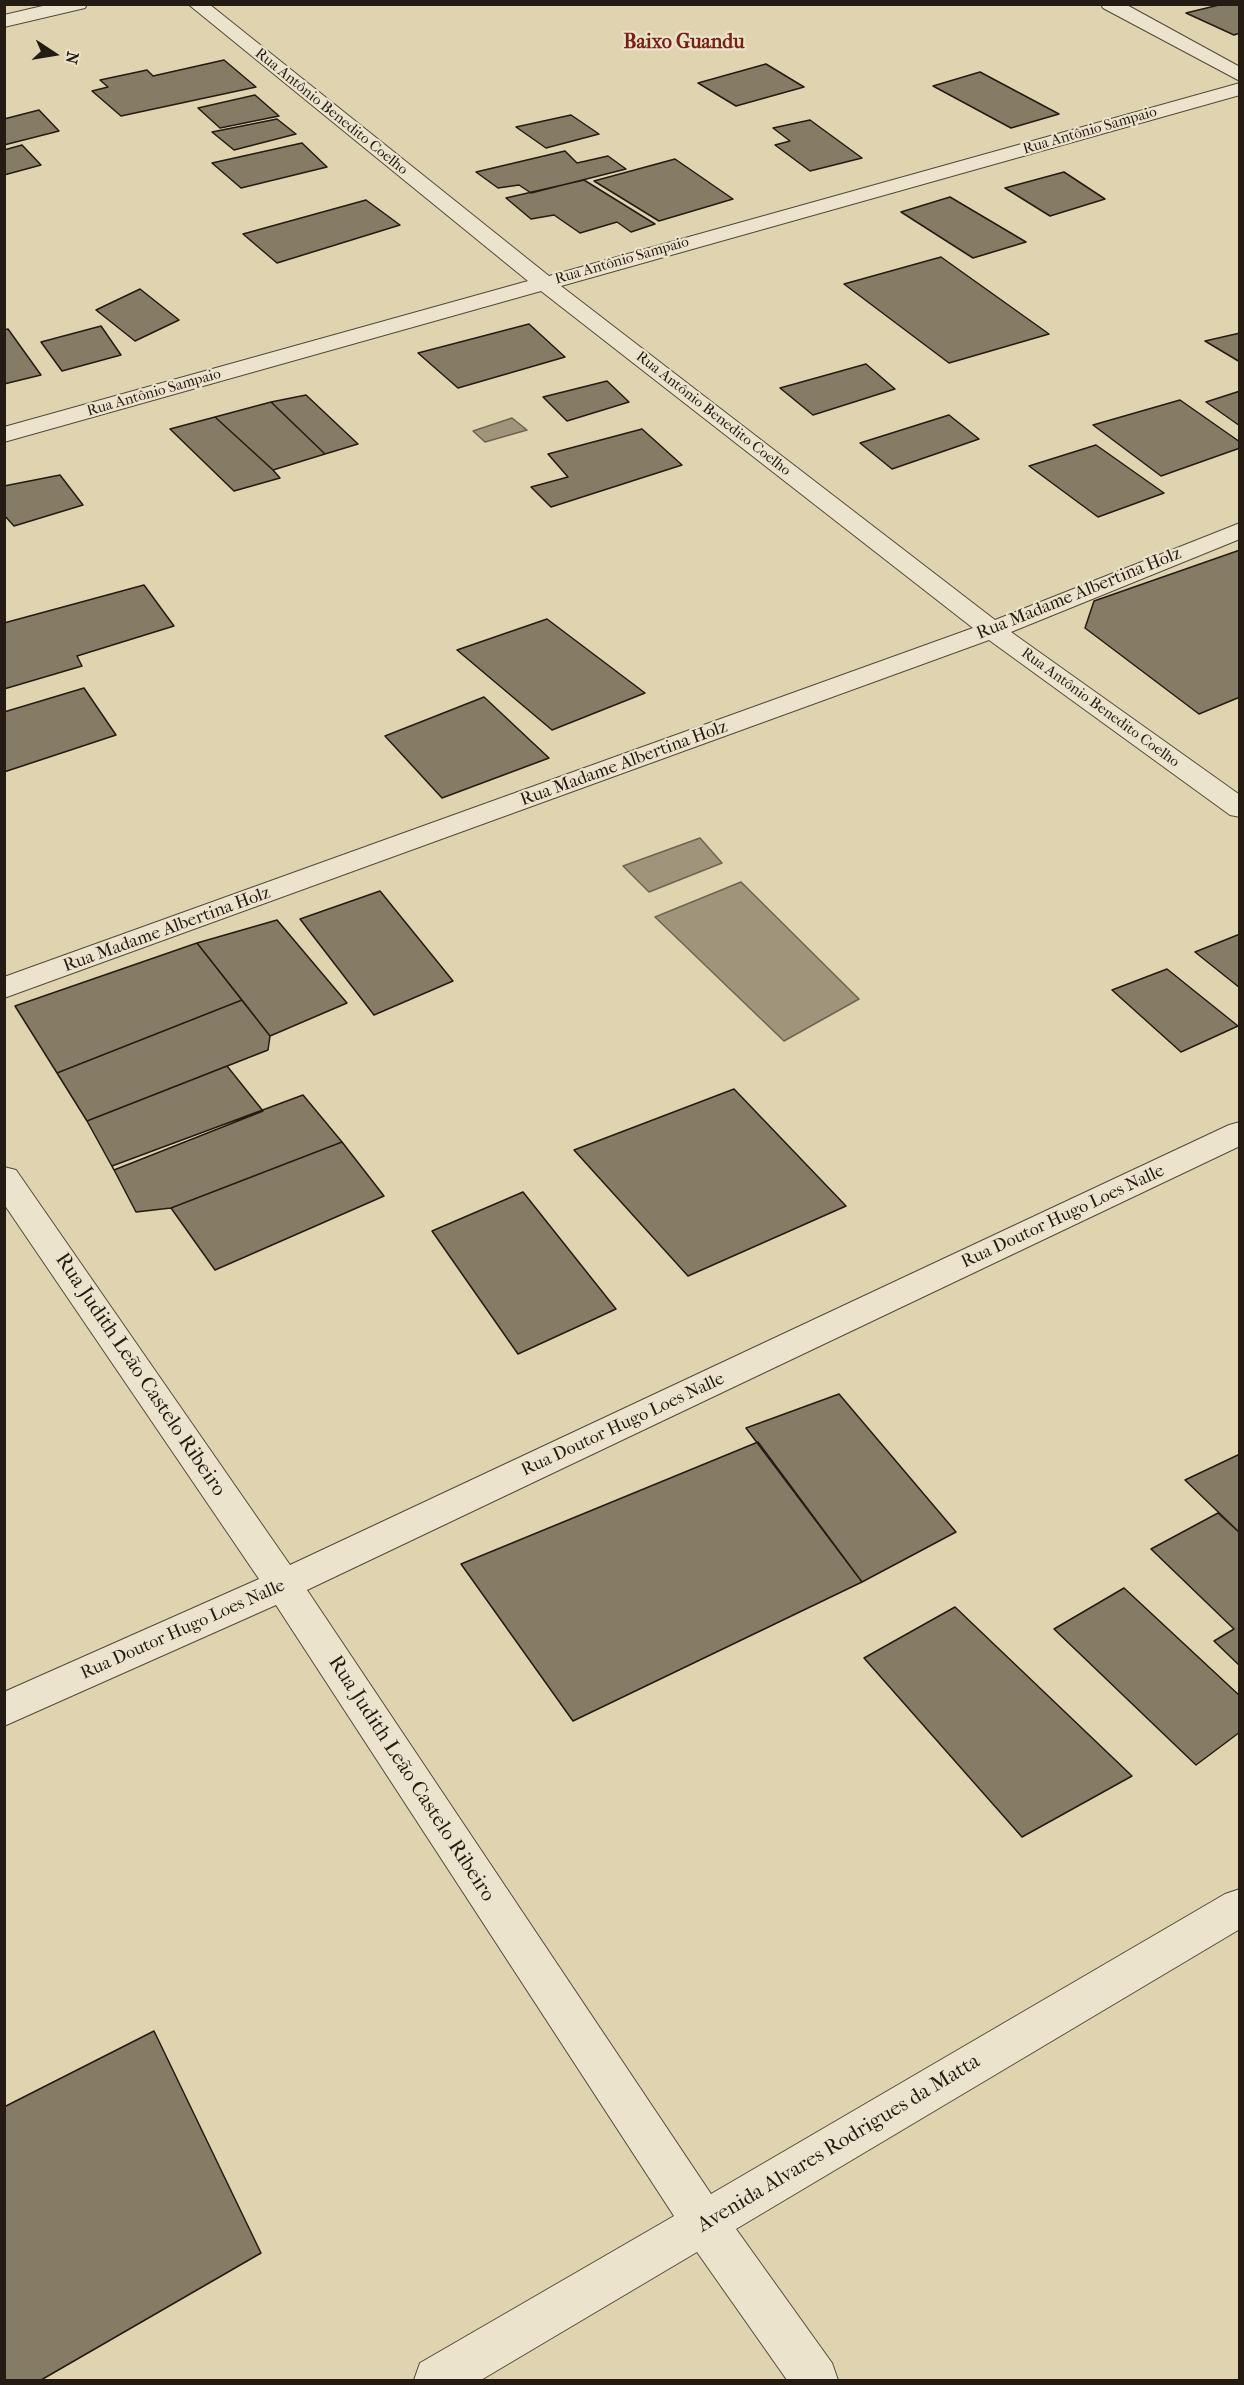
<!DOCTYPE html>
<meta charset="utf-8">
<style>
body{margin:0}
#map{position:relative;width:1244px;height:2385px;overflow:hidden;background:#e0d4b0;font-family:"IM FELL French Canon",serif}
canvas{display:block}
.frame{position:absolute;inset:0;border:6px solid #241b12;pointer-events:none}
.north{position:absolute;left:24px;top:24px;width:60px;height:60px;-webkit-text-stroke:4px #ebe3cc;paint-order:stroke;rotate:102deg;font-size:16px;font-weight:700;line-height:24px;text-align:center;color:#241b12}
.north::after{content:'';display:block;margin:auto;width:21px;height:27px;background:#241b12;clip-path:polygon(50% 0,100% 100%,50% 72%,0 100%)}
</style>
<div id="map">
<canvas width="1244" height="2385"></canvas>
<div class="frame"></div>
<div class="north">N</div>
</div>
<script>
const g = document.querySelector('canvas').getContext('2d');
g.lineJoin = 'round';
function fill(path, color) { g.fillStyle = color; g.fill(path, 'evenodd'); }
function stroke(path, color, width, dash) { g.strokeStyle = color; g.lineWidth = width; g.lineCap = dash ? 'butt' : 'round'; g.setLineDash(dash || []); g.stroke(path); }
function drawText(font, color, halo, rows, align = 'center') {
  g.font = font + ' "IM FELL French Canon",serif'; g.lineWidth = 4.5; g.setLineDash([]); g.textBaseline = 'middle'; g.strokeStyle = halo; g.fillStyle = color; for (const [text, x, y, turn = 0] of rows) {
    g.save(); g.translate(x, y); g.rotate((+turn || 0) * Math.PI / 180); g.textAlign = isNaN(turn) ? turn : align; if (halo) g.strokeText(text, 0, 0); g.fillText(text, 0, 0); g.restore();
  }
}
const water = new Path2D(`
 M512 418 527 430 485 442 473 431Z
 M700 838 722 863 649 892 623 866Z
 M741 882 859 999 784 1041 655 917Z`);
fill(water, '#a0957a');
stroke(water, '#6e6450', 1.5);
const building = new Path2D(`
 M1223 4H1240V33L1234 35 1186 13Z
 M224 60 256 87 121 116 92 91 108 87 100 80 147 70 153 76Z
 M766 64 804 87 736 106 698 83Z
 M980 72 1059 114 1011 128 933 86Z
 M255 95 279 116 220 128 198 108Z
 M39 110 59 131 4 145V119Z
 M571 115 599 134 546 148 516 127Z
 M277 119 296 134 234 150 212 132Z
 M810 120 862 158 810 171 775 145 790 141 773 128Z
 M302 143 327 167 241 188 212 163Z
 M22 145 41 165 4 175V150Z
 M565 151 577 163 608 156 626 169 531 193 519 185 498 188 476 172Z
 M675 159 733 199 659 221 594 181Z
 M1064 172 1105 199 1050 216 1005 188Z
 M584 180 655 224 631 232 617 222 580 233 554 215 531 219 506 198Z
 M950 197 1026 242 973 258 901 212Z
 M366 200 400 225 277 263 243 234Z
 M941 257 1049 334 949 363 844 284Z
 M140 289 179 320 135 341 96 310Z
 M529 324 565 357 458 388 418 353Z
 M101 326 121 355 62 371 41 342Z
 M8 329 41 375 4 384V330Z
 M1240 333V362L1205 341Z
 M866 364 895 389 813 415 780 388Z
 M607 381 629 402 567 421 543 397Z
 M1240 391V426L1206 402Z
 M306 395 358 444 325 454 271 402Z
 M1180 400 1240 442V448L1161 476 1093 425Z
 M271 402 325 454 273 470 215 417Z
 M949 415 979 439 892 469 860 443Z
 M215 417 273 470 280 478 234 491 170 429Z
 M642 429 682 465 551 507 531 487 568 477 548 454Z
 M1096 445 1164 493 1098 517 1029 466Z
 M60 475 83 505 14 526 4 515V486Z
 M1240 550V697L1199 714 1085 628 1094 601Z
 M144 585 174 626 77 656 82 666 4 689V623Z
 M547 619 645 693 552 730 457 650Z
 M84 688 116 735 4 772V712Z
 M484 697 549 758 442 798 385 736Z
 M380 891 453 981 374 1015 300 919Z
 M277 920 347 1003 270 1036 197 943Z
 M1240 934V988L1195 952Z
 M197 943 242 1000 57 1073 15 1006Z
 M1167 969 1238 1026 1181 1052 1112 990Z
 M242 1000 270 1036 268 1050 87 1121 57 1073Z
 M227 1066 263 1111 114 1170 87 1121Z
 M734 1089 846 1206 688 1276 574 1150Z
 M303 1095 342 1142 171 1208 136 1212 112 1166Z
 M342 1142 384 1196 215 1270 171 1208Z
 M523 1192 616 1309 518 1354 432 1231Z
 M839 1394 956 1532 862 1582 746 1428Z
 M758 1442 862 1582 573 1721 461 1564Z
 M1240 1454V1533L1185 1480Z
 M1218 1513 1240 1533V1666L1214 1641 1234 1629 1151 1549Z
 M1124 1588 1240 1696V1732L1196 1765 1054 1629Z
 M955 1607 1132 1776 1022 1837 864 1658Z
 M154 2031 261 2253 41 2380H4V2107Z`);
fill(building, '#867b64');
stroke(building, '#241b12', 1.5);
const minor = new Path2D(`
 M51 4H87L85 8 4 27V15Z
 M188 4H209L549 276 1240 83V95L561 286 995 620 1240 523V539L1011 632 1240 795V817L1230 815 989 640 4 998V977L973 628 541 291 4 442V427L528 281Z
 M1101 4H1125L1240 67V81L1103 8Z
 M1240 1122V1146L307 1590 711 2194 1225 1894 1240 1889V1929L736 2229 832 2363 838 2380H787L697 2252 481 2380H414L420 2363 674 2216 276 1605 4 1726V1692L259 1579 4 1204V1167L16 1170 290 1565 1229 1125Z`);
stroke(minor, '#53493a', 2);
fill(minor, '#ebe3cc');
drawText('15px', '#241b12', '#ebe3cc', [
 ["Rua Antônio Benedito Coelho",331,112,39],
 ["Rua Antônio Sampaio",1090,131,-16],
 ["Rua Antônio Sampaio",622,261,-16],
 ["Rua Antônio Sampaio",154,393,-16],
 ["Rua Antônio Benedito Coelho",713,414,38],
 ["Rua Antônio Benedito Coelho",1100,708,36]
]);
drawText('18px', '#241b12', '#ebe3cc', [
 ["Rua Madame Albertina Holz",1079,594,-22],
 ["Rua Madame Albertina Holz",624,764,-20],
 ["Rua Madame Albertina Holz",167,930,-20],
 ["Rua Doutor Hugo Loes Nalle",1063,1217,-25],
 ["Rua Doutor Hugo Loes Nalle",623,1425,-25],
 ["Rua Doutor Hugo Loes Nalle",183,1630,-24]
]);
drawText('bold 20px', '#7a1f14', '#ebe3cc', [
 ["Baixo Guandu",684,43]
]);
drawText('21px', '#241b12', '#ebe3cc', [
 ["Rua Judith Leão Castelo Ribeiro",140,1375,56],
 ["Rua Judith Leão Castelo Ribeiro",411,1779,57],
 ["Avenida Alvares Rodrigues da Matta",839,2144,-31]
]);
</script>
